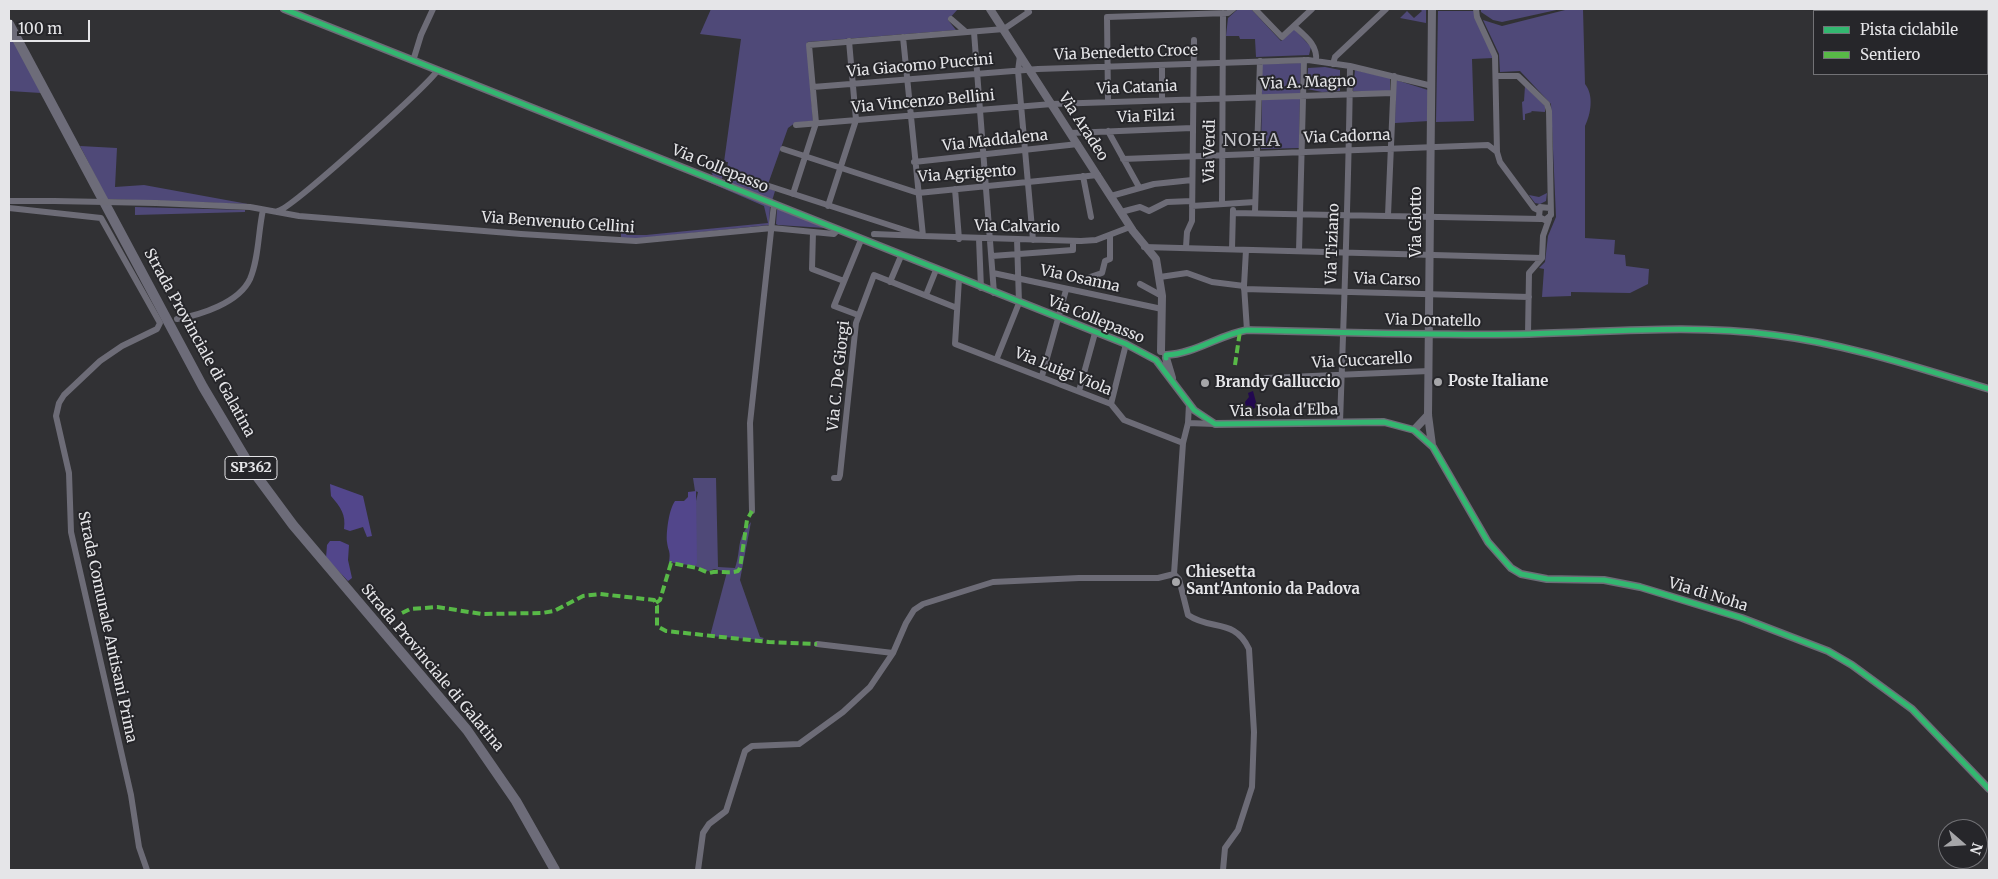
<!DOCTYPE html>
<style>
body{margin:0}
#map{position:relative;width:1998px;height:879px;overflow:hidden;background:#313134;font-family:Merriweather,serif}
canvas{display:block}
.frame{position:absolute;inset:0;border:10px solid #e5e5e8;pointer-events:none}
.legend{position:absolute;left:1813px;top:10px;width:175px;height:65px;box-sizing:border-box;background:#26262a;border:1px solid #727276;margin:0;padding:6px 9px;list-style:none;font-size:15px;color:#e5e5e8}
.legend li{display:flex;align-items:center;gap:10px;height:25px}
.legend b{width:25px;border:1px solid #727276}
.north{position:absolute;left:1938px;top:819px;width:50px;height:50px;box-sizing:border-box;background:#26262a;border:1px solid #727276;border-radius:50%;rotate:109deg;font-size:14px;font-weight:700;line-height:20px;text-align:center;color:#e5e5e8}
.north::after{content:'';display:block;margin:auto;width:18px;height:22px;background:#a6a6a9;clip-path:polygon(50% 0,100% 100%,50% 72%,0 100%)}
.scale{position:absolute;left:10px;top:20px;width:80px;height:22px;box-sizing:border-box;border:2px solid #e5e5e8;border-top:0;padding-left:6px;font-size:15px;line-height:18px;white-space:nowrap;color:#e5e5e8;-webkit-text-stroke:4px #26262a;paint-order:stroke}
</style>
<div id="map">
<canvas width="1998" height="879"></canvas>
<div class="frame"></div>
<ul class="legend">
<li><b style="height:6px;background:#33b770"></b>Pista ciclabile</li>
<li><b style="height:6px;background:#58b947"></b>Sentiero</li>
</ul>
<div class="north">N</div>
<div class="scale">100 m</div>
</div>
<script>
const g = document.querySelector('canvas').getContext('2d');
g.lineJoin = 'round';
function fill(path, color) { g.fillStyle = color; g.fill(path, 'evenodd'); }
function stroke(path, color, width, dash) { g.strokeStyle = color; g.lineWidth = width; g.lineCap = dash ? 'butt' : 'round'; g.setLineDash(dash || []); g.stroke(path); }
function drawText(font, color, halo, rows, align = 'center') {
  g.font = font + ' Merriweather,serif'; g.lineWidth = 4; g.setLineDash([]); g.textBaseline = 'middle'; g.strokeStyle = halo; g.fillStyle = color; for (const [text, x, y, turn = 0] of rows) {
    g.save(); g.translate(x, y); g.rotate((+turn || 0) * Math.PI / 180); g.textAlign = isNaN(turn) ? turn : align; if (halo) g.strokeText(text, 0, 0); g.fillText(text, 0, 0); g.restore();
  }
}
fill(new Path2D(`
 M711 9H958L948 20 956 30 807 42 813 121 795 123 788 128 767 187 775 191 772 201 725 182 728 162H724L741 39 700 34Z
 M1238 9H1251L1281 41 1294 29 1311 47 1309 55 1256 57 1255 39H1240L1239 36H1226L1228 18Z
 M1420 9H1426V23L1400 18 1407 11 1414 18 1422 11Z
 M1481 9H1561L1502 22 1493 20 1481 12Z
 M1569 9H1583L1585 84C1594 95 1591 114 1585 126V238L1615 240 1614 254 1625 255 1626 266 1649 269 1648 284 1630 293 1571 292V296L1542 297 1544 269 1539 268 1545 262 1548 236 1556 217 1551 104 1520 71 1500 72 1499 54 1483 20 1502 26Z
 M1438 11H1474L1493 58 1472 59 1474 121 1436 122Z
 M9 32 41 93 9 91Z
 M1301 63 1300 94 1262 95V64Z
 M1325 67 1340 70V91L1322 92 1307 89 1308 68Z
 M1355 70 1390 78V91H1353Z
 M1396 80 1428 90 1429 121 1395 123Z
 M1525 86 1545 106V112L1531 111 1532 112 1525 114V120H1523L1522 102 1524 101Z
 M1300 98 1299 148 1261 149 1262 99Z
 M80 146 117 148 115 187 144 185 248 204 107 199Z
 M716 166 724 168 722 179 713 176 711 171Z
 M699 178 770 206 769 225 644 238H621V230L627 235H646L768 223 764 206Z
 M1547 193 1546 201 1540 204 1535 203 1529 195 1539 197Z
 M135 207 245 210V212L135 215Z
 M779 209 825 227V228L778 225 776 224 777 210Z
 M693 478H716L718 567 735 568C742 548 735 541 751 522L740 580 760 637 764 638 762 640 710 636 727 572 715 569 708 571 695 566 696 501 698 492 695 491Z`), '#4f4978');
fill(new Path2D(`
 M330 484 363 496 372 536 367 537 363 527 350 531 344 529C346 514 341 508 331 496Z
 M696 491 697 563 695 566 669 562C671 551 668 551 667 542 666 532 669 509 675 501H684L688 497V492Z
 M330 541H340L349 545 348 560 352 578 348 581 326 558 327 545Z`), '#52468b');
fill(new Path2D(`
 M1253 391 1257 406 1252 410 1246 408 1245 402 1249 397 1248 393Z`), '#220850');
stroke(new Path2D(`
 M1255 9 1282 37 1312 9
 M1476 9 1477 17 1495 56 1497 152
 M951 19 966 32
 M1294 26C1305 36 1318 45 1316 61
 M974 32 994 293
 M1020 56 1018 71 1033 240
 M413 61 421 35 433 9
 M1333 64 1335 57 1386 9
 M1497 76H1518L1547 104 1549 111 1551 215 1545 220 1539 217 1540 207 1550 208
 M813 87 1038 69 1308 60 1350 66 1432 86
 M1162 99V65
 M1108 101 1107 17 1228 13 1233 9
 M796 125 1052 104 1393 93
 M1108 131 1139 187
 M1071 133 1192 128
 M783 149 918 193 1098 175
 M1123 159 1488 145 1497 152 1500 162 1534 208 1538 210
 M914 162 1078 144
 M1083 176 1091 217
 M769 186 923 236 1081 241 1096 240 1130 227
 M955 189 959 239
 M793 194 816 123 809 45 1004 29 1029 12 1027 9
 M1111 196 1154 184 1192 180
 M9 201H54
 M156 203 250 207 299 216 521 234 636 241 772 228 834 234 838 230
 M1222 203 1223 13
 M828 206 856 120 849 41
 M1192 206 1255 202
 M9 208 101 218 160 323 157 329 122 346 100 361 64 395 59 403 56 416 69 473 71 532 131 795 139 847 147 870
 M278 211C292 208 426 87 438 70
 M1121 212 1140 207 1149 211 1167 202 1192 201
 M1255 212 1260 61
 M1233 213 1541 219
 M1388 215 1394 76
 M813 232 812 269 844 281
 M874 234 923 236 903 37
 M979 239 981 288
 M1144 247 1542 258
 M1186 247 1187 232 1192 221 1194 40
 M1232 249 1233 210
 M1246 250 1244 286 1247 330
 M1299 251 1304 60
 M992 256 1073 250V241
 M993 273 1162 309
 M1090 277 1102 273 1105 261 1110 259V235
 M1160 277 1187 273 1212 282 1244 286
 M959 279 955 344 1111 404 1124 420 1183 443
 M890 282 901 256
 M1140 284 1162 296
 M1244 289 1529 297
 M926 295 936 270
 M858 315 834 306 861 240
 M177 319C200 315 239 303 250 279 259 258 258 232 263 210
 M1528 334 1529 273 1542 258 1543 236 1549 219
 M997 358 1019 303 1017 239
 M1042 376 1066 290
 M1266 378 1429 371
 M1079 391 1095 333
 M1111 404 1126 344
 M1188 423 1215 424
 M1340 423C1344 304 1349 185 1350 66
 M834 478H839L840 475 856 323 874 275 957 308
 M752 511 750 423 774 204
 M1174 574 1179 579 1188 615C1211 631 1235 618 1249 649L1254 732 1252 787 1238 830 1225 848 1223 870
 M817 644 893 653
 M698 870 703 833 709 824 726 811 745 751 752 746 799 744 843 712 870 687 893 653 906 623 914 610 923 604 993 582 1079 578H1158L1174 574 1183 443 1188 423 1189 404`), '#6d6c77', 6);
stroke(new Path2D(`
 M284 9 1126 344 1156 360 1194 410 1215 424 1384 422 1414 430 1433 447 1488 542 1511 568 1521 574 1547 579 1604 580 1640 587 1742 618 1828 651 1852 665 1912 709 1989 789
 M990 9 1133 231 1156 259 1162 296 1161 351
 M1432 9 1428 415 1432 445
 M1166 355C1194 354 1219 335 1247 330 1341 332 1435 336 1529 334 1611 332 1693 324 1774 335 1847 344 1919 368 1989 389
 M1166 358 1172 378
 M1414 430 1428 415`), '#6d6c77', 8);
stroke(new Path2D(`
 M9 24 203 387 253 471 293 525 467 730 516 801 555 870`), '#6d6c79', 10);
stroke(new Path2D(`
 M54 201 156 203`), '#6d6c77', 6);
stroke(new Path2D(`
 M1235 365 1240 331
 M656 603 660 600 671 563 697 568 709 573C719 570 728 574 738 571L740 568 747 520 752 511
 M402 613 410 609 437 607 482 614 542 613 554 611 583 596 600 594 654 600 657 606V626L666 631 769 642 817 644`), '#58b947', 4, [8, 4]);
stroke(new Path2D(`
 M284 9 1126 344 1156 360 1194 410 1215 424 1384 422 1414 430 1433 447 1488 542 1511 568 1521 574 1547 579 1604 580 1640 587 1742 618 1828 651 1852 665 1912 709 1989 789
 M1166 358V355C1194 354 1219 335 1247 330 1341 332 1435 336 1529 334 1611 332 1693 324 1774 335 1847 344 1919 368 1989 389`), '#33b770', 5);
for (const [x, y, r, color] of [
 [1438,382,5,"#a6a6a9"],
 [1205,383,5,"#a6a6a9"],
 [1176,582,5,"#a6a6a9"]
]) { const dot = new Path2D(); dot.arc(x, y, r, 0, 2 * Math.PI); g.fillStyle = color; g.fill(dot); stroke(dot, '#26262a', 2); }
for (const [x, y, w] of [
 [251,468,52]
]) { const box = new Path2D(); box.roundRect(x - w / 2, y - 11.5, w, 23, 4); g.fillStyle = '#26262a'; g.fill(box); stroke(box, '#e5e5e8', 1); }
drawText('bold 14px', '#e5e5e8', null, [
 ["SP362",251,468]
]);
drawText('15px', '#e5e5e8', '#26262a', [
 ["Via Benedetto Croce",1126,53,-2],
 ["Via Giacomo Puccini",920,66,-5],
 ["Via A. Magno",1308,83,-2],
 ["Via Catania",1137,88,-2],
 ["Via Vincenzo Bellini",923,102,-5],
 ["Via Filzi",1146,117,-2],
 ["Via Aradeo",1083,127,57],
 ["Via Cadorna",1347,137,-2],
 ["Via Maddalena",995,141,-6],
 ["Via Verdi",1210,151,-89],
 ["Via Collepasso",720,169,22],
 ["Via Agrigento",967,174,-4],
 ["Via Giotto",1417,222,-90],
 ["Via Benvenuto Cellini",558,223,4],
 ["Via Calvario",1017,227,1],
 ["Via Tiziano",1333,244,-88],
 ["Via Osanna",1080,279,12],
 ["Via Carso",1387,280,2],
 ["Via Collepasso",1096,320,22],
 ["Via Donatello",1433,321,1],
 ["Strada Provinciale di Galatina",199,343,61],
 ["Via Cuccarello",1362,361,-3],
 ["Via Luigi Viola",1063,372,22],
 ["Via C. De Giorgi",839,376,-84],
 ["Via Isola d'Elba",1284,411,-1],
 ["Via di Noha",1708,595,17],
 ["Strada Comunale Antisani Prima",107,627,78],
 ["Strada Provinciale di Galatina",432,668,50]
]);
drawText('bold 15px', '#e5e5e8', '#26262a', [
 ["Poste Italiane",1448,382],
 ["Brandy Galluccio",1215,383],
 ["Chiesetta",1186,573],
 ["Sant'Antonio da Padova",1186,590]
], 'left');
g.letterSpacing = '1px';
drawText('18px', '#c1c1c6', '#26262a', [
 ["NOHA",1252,141]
]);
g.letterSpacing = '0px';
</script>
